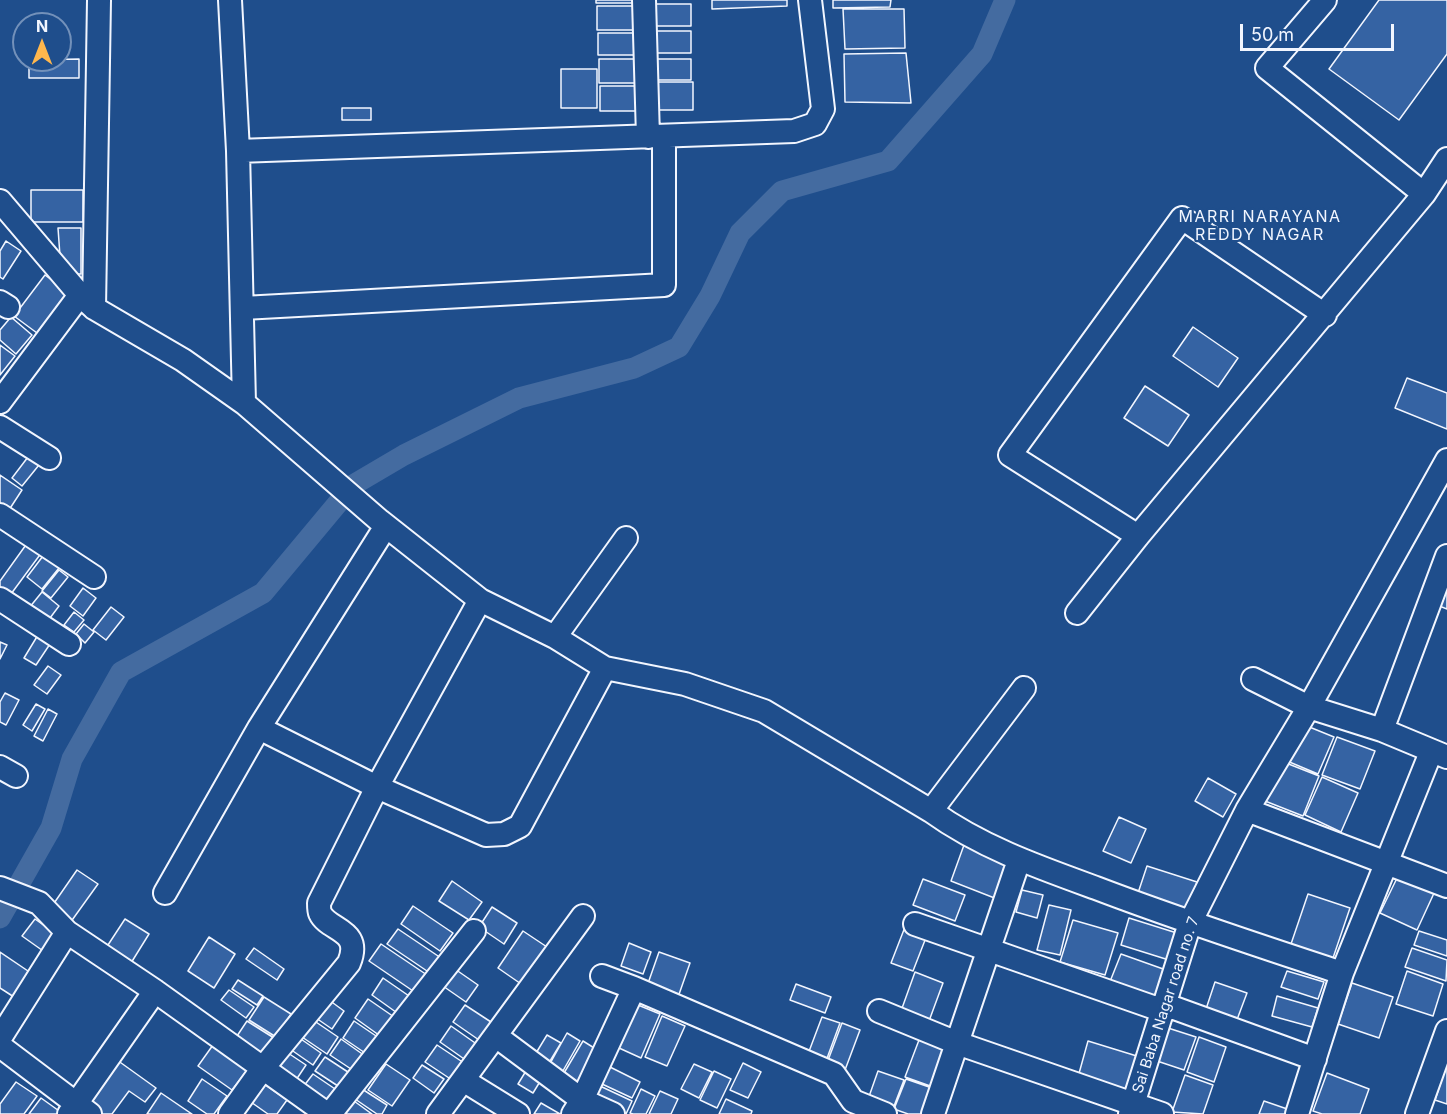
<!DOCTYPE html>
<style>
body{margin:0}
#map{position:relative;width:1447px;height:1114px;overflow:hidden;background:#1f4e8c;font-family:Inter,sans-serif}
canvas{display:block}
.north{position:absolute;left:12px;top:12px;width:60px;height:60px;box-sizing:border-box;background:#1f4e8c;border:2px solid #7391ba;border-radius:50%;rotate:0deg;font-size:16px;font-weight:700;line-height:24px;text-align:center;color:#f2f6ff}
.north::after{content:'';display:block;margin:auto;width:21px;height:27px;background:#ffb74d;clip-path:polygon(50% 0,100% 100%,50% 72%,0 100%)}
.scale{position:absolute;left:1240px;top:24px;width:154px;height:27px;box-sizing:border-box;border:3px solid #f2f6ff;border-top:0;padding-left:8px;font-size:18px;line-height:21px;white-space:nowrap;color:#f2f6ff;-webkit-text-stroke:4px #1f4e8c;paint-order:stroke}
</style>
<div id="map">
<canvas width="1447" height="1114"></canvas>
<div class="north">N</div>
<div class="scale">50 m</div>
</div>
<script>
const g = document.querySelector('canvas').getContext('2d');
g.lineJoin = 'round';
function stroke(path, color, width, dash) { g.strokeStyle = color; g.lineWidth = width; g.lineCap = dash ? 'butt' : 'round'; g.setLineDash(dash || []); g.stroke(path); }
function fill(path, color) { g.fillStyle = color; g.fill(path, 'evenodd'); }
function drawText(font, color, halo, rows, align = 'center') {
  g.font = font + ' Inter,sans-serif'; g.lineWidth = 4.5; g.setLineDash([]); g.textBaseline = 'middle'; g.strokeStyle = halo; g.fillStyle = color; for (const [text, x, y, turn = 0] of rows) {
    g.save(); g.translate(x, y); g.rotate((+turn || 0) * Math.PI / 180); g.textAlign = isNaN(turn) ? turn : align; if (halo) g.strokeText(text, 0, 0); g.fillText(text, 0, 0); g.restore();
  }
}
stroke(new Path2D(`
 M0 918 51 828 72 759 121 672 263 593 353 485 404 455 519 398 634 368 679 347 710 296 740 233 782 191 888 161 982 54 1005 0`), '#446ba0', 21);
const building = new Path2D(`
 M596 0H633V3H596Z
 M712 0H787V6L712 9Z
 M833 0H891L890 7 833 8Z
 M1379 0H1447V54L1399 120 1329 69Z
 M650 4H691V26H650Z
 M597 6H635V30H597Z
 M843 9H904L905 48 845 49Z
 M650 31H691V53H650Z
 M598 33H637V55H598Z
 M906 53 911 103 845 102 844 54Z
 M79 59V78H29V60Z
 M599 59H638V83H599Z
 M651 59H691V80H651Z
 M561 69H597V108H561Z
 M653 82H693V110H653Z
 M600 86H639V111H600Z
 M342 108H371V120H342Z
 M31 190H83V222H31Z
 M58 228H81V274H76L60 256Z
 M6 241 21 251 3 279 0 277V251Z
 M45 275 68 292 37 333 14 316Z
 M11 317 32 335 16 354 0 340V330Z
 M1193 327 1238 358 1218 387 1173 356Z
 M0 345 15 356 0 375Z
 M1407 378 1447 393V429L1395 408Z
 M1145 386 1189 415 1168 446 1124 418Z
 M28 457 39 465 22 486 12 478Z
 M0 475 22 490 7 513 0 509Z
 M28 542 42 552 11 594 0 587V581Z
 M43 556 59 568 42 589 27 577Z
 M59 570 68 577 51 598 42 591Z
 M1447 579V609L1437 605Z
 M83 588 96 598 83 616 70 606Z
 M42 592 59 606 47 622 29 608Z
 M111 607 124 617 106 640 93 630Z
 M74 612 84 620 74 632 64 625Z
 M84 624 94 632 85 643 76 634Z
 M41 630 54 638 36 665 24 658Z
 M0 642 7 645 0 659Z
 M48 666 61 675 47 694 34 685Z
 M5 693 19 700 6 725 0 722V702Z
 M36 704 45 709 32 731 23 725Z
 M48 709 57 714 43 741 34 736Z
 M1302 724 1334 737 1318 774 1287 761Z
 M1337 737 1375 751 1360 789 1322 775Z
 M1281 761 1319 776 1303 816 1265 801Z
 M1322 777 1358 793 1341 832 1305 815Z
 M1208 778 1236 794 1223 817 1195 801Z
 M1119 817 1146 829 1131 863 1103 851Z
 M964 845 1011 862 997 899 951 881Z
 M1147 866 1197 882 1187 914 1137 896Z
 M77 870 98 884 70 923 50 909Z
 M1399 874 1435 891 1417 930 1380 913Z
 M923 879 965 895 955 921 913 905Z
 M452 881 482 902 469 920 439 901Z
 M1022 890 1043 895 1037 918 1016 912Z
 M1308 894 1350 908 1333 958 1291 944Z
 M1049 905 1071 910 1060 955 1037 950Z
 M413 906 453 933 440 951 401 924Z
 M492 907 517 923 504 944 479 927Z
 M1129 918 1180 934 1172 961 1121 945Z
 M35 919 59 936 46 953 22 936Z
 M125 919 149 934 131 963 106 948Z
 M1073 920 1118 933 1105 975 1060 962Z
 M905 927 927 935 913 971 891 963Z
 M398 929 441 958 430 973 387 944Z
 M523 931 550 949 524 986 498 968Z
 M1419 931 1447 940V956L1414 945Z
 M209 937 235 954 214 988 188 971Z
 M629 943 651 952 643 974 621 966Z
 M381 944 427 975 416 993 369 961Z
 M254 948 284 969 277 980 246 959Z
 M1412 948 1447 960 1446 981 1405 967Z
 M0 952 31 973 14 997 0 988Z
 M659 952 690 963 677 1000 646 989Z
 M1121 954 1166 970 1155 1000 1109 984Z
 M452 967 478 985 466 1002 440 984Z
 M1287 971 1324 982 1318 999 1281 987Z
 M1407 971 1443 984 1433 1016 1396 1004Z
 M915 972 943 983 929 1021 901 1011Z
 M383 978 412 998 400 1015 372 995Z
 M238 980 263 996 257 1005 232 989Z
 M1215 982 1247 993 1235 1025 1204 1015Z
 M1352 983 1393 997 1379 1038 1338 1024Z
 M796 984 831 997 825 1013 790 1000Z
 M229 990 254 1007 246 1018 221 1000Z
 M1277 996 1318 1008 1312 1027 1272 1016Z
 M264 997 291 1014 276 1037 249 1020Z
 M368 999 397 1019 383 1038 355 1018Z
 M329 1000 344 1011 332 1029 316 1018Z
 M465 1005 491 1022 479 1040 453 1022Z
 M638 1005 660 1014 641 1058 619 1048Z
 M662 1016 685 1026 667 1066 645 1057Z
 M822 1017 840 1023 826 1061 808 1054Z
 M313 1020 338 1037 327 1054 302 1037Z
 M247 1021 274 1038 262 1057 235 1039Z
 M354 1021 382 1040 371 1057 343 1038Z
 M842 1023 860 1030 845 1070 827 1063Z
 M451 1026 478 1045 467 1061 440 1042Z
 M1168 1028 1196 1037 1184 1070 1157 1061Z
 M567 1033 580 1041 560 1076 547 1069Z
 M547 1035 561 1043 547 1066 533 1058Z
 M298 1037 321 1053 313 1065 290 1049Z
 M1199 1037 1226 1047 1214 1082 1187 1072Z
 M341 1039 368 1058 357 1073 330 1055Z
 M919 1040 947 1050 933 1087 905 1077Z
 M583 1041 599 1051 578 1087 561 1078Z
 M1088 1041 1140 1057 1129 1093 1078 1077Z
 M213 1045 248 1069 232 1090 198 1066Z
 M437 1045 464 1063 452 1080 425 1062Z
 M285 1051 306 1065 294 1083 273 1069Z
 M325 1057 351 1074 341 1088 315 1071Z
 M117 1060 156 1088 145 1102 129 1091 112 1114H99L85 1104Z
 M743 1063 761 1072 748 1098 730 1090Z
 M386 1064 410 1080 392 1106 368 1090Z
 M694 1064 712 1072 699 1098 681 1089Z
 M1447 1064V1104L1435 1100Z
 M422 1065 444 1079 434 1093 413 1078Z
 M529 1066 544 1075 533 1093 518 1084Z
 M610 1067 640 1082 632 1098 602 1084Z
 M714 1071 731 1079 717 1108 700 1100Z
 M878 1071 904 1080 891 1114 866 1105Z
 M1327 1073 1369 1089 1360 1114H1322L1313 1111Z
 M313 1074 341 1093 329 1111 300 1091Z
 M1185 1075 1213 1085 1203 1114 1172 1112Z
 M202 1079 227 1096 214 1114H207L188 1101Z
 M906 1079 932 1088 922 1114H908L894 1109Z
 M16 1082 37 1096 24 1114H0V1104Z
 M261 1082 287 1100 277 1114H268L248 1100Z
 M600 1086 632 1101 626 1114 594 1098Z
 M362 1089 387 1105 382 1114H377L355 1099Z
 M641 1089 655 1096 646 1114H633L630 1113Z
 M660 1091 678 1099 671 1114H649Z
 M161 1093 192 1114H147Z
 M41 1098 62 1113V1114H29Z
 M726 1099 752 1111 751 1114H719Z
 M354 1101 372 1114H345Z
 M1264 1101 1293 1111 1292 1114H1259Z
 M541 1103 560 1114H534Z`);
fill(building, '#3563a3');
stroke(building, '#f2f6ff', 1.5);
const minor = new Path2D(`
 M230 0 238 151 244 403
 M644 0 648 137
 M238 151 794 131 815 124 823 109 810 0
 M1424 194 1447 159
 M0 201 80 295 94 308 183 360 244 403 380 521 480 600 555 637 605 668 685 684 764 711 931 811C981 847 1038 867 1096 888 1177 919 1260 946 1342 973
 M0 302 8 307
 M94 308 99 0
 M243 308 664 285V136
 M0 402 80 295
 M0 427 49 458
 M0 515 94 577
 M1138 536 1010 455 1182 218 1325 315
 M0 599 69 644
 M1077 613 1138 536 1424 194 1267 68 1325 0
 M555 637 626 538
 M1253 679 1309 707 1382 730 1447 757
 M259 728 377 787 486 835 504 834 520 826 605 668
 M1382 730 1447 556
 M0 767 16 776
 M1247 810 1447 886
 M931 811 1024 688
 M0 888 39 903 67 932 155 991 327 1114
 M165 893 259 728 386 526
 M915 924 1164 1011
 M602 976 634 988
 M1166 1005 1315 1059
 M879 1011 957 1043 1162 1114
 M496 1036 582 1100 613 1114
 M0 1038 67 932
 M0 1046 90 1114
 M463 1080 518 1114
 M69 1114 155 991
 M230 1114 263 1068 349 963C363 929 328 931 320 913 319 911 319 905 319 903L377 787 480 600
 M330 1114 474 931
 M438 1114 583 916
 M573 1114 582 1100 634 988 834 1074 853 1101 885 1114
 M933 1114 1019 860
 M1130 1114 1190 923 1247 810 1309 707 1447 460
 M1297 1114 1342 973 1431 752
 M1417 1114 1447 1031`);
stroke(minor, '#f2f6ff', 26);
stroke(minor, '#1f4e8c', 22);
drawText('15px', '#f2f6ff', '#1f4e8c', [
 ["Sai Baba Nagar road no. 7",1166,1005,-72]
]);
g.letterSpacing = '1.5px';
drawText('16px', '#f2f6ff', '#1f4e8c', [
 ["MARRI NARAYANA",1260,217],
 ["REDDY NAGAR",1260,235]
]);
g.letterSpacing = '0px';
</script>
